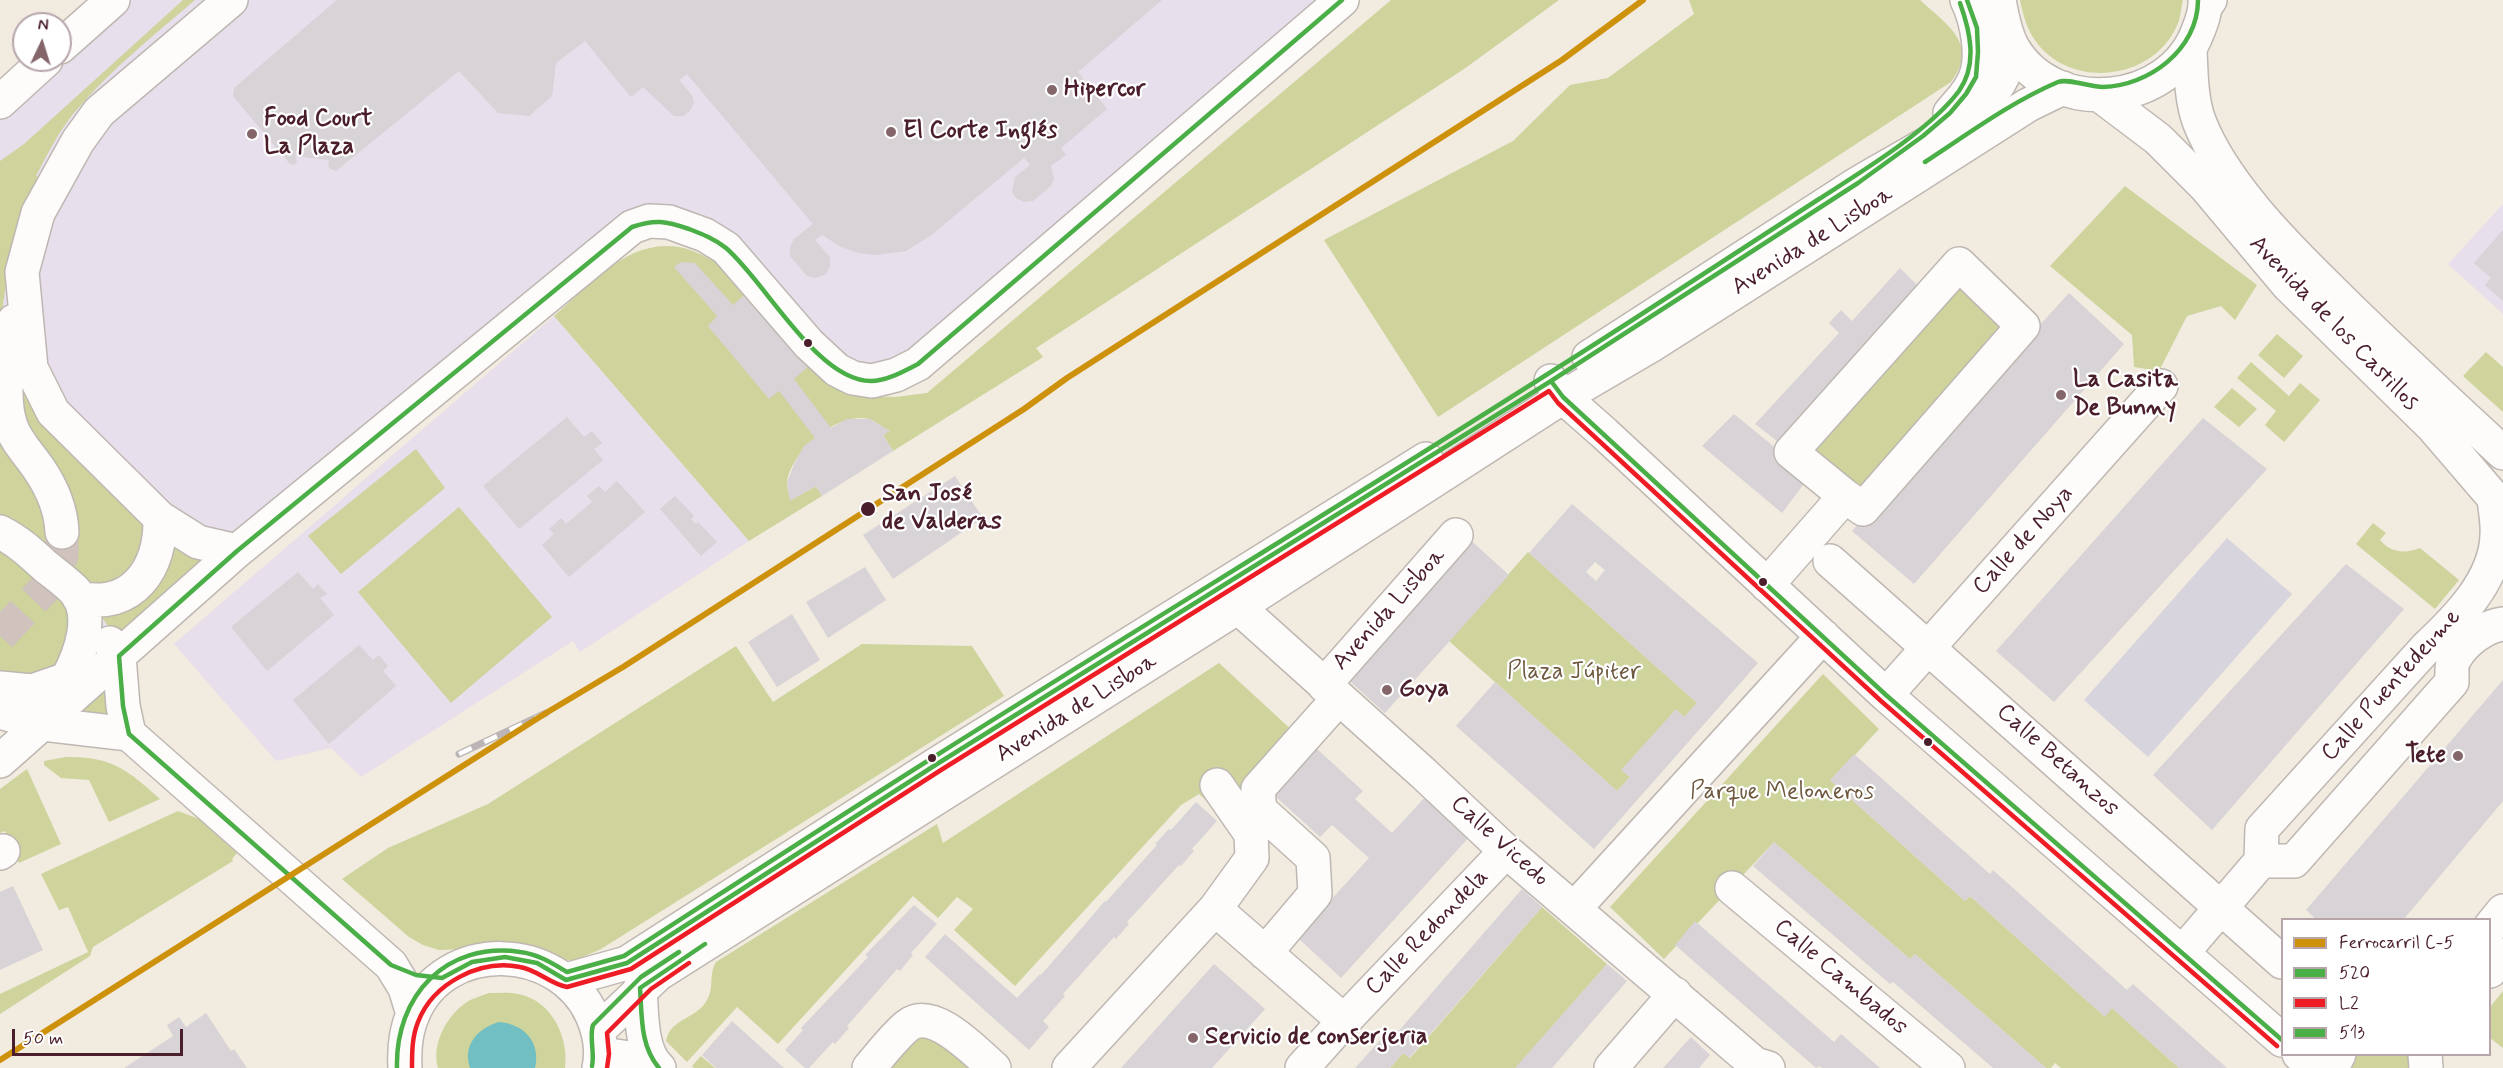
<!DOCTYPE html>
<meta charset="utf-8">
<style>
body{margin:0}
#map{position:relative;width:2503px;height:1068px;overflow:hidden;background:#f1ebe0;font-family:Mynerve,sans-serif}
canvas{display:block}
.legend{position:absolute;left:2281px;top:918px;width:210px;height:138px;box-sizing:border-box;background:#fff;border:2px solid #b7a5aa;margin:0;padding:8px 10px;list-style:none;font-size:18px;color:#4a1f2b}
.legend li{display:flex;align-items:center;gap:12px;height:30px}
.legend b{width:30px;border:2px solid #b7a5aa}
.north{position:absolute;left:12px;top:12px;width:60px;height:60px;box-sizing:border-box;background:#fff;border:2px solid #b7a5aa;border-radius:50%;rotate:4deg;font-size:16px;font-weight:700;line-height:24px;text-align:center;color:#4a1f2b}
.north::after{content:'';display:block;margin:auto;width:21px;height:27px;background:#84666a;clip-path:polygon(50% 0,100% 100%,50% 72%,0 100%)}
.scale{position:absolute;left:12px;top:1029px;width:171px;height:27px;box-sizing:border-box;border:3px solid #4a1f2b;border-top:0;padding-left:8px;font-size:18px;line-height:21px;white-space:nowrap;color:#4a1f2b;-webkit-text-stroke:4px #fff;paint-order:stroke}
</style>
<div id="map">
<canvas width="2503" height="1068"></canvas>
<ul class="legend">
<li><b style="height:8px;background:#ce910b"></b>Ferrocarril C-5</li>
<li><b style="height:8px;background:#4aaf46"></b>520</li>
<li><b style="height:8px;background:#ee1c25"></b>L2</li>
<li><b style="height:8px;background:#4aaf46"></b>513</li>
</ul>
<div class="north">N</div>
<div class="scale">50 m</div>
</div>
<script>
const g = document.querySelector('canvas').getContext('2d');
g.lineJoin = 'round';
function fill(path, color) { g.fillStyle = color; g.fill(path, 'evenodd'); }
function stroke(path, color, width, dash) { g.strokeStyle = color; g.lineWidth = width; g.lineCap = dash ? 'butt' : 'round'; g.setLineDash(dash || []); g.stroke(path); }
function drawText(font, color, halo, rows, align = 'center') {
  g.font = font + ' Mynerve,sans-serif'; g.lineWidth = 4.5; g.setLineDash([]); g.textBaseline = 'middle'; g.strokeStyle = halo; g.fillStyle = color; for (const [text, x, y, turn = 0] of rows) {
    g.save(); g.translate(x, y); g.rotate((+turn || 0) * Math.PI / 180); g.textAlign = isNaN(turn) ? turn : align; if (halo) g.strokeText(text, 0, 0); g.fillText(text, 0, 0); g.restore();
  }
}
fill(new Path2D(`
 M113 0H1342L872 381 726 248 649 221 43 724 0 712V102Z
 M2503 204V314L2448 264Z
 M554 316 749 541 580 652 573 641 361 777 331 748 276 761 174 644Z`), '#e7dfec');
fill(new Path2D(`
 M2227 538 2292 594 2148 757 2084 700Z`), '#d8d4dd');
fill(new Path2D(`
 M183 0H195C153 36 110 70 74 113 59 131 47 155 36 176L41 178 8 271 0 325V161L24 144Z
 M1391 0H1559L1464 69 1036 348 1043 357 1040 359 893 451 883 435 889 431C883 428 876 421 869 419 838 411 791 451 787 482 787 487 789 495 791 500L816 486 822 496 749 541 554 316C590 285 630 235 684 248 699 252 712 260 726 268L864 396 895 397 927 393Z
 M1689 0H1920C1947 25 1980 44 1951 82L1438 417 1324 240 1513 141 1570 85 1608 78 1694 14Z
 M2020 0H2183C2181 7 2181 16 2178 23 2156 79 2074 91 2037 43 2027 30 2023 15 2020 0Z
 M2125 186 2257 285 2235 320 2221 306 2187 316 2159 371 2134 367 2132 335 2050 266Z
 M1960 263 2024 327 1863 511 1790 452Z
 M2277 334 2303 356 2284 378 2258 355Z
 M2486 352 2503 367V412L2463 376Z
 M2251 362 2289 396 2300 383 2320 400 2284 442 2265 425 2276 411 2237 378Z
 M16 370 142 513 151 539 120 582 89 587 69 572C81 535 77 494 53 462 45 451 31 437 26 424 21 407 20 387 16 370Z
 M2232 388 2257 409 2239 427 2214 407Z
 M0 428C22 466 56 505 47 551L21 527 0 516Z
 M416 449 445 488 341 574 308 536Z
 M459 507 552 617 451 703 358 592Z
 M2373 523 2386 533 2380 540C2391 553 2405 554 2420 548L2459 580 2435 609 2356 544Z
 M169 539 203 560 201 564 115 636 96 609Z
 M0 544 67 605 74 642 46 680H0Z
 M1528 552 1697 703 1684 717 1676 710 1622 770 1630 777 1617 791 1449 641Z
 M862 644 972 646 1004 696 601 949 576 960H561L487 948 439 950 423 945 409 937 342 879 388 848 488 804 736 646 773 702Z
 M1219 663 1295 733 1222 815 1199 794 1181 805 1015 986 954 930 973 909 957 897 938 918 913 896 778 1044 737 1007 687 1062 666 1041C670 1021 689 1020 702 1007 717 991 707 977 716 962L937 824 943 843Z
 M108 674 114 717 66 710Z
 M1823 674 1879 729 1831 781 1965 901 1970 896 2104 1016 2112 1008 2179 1068H2061L2055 1063 2051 1068H2046L1915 954 1910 959 1774 842 1664 959 1610 907Z
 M66 757C111 756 128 770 160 799L109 822 89 780 61 778 44 765V761Z
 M27 769 61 844 19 863 5 831 0 833V789Z
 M178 811 199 819 237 853 232 859 233 861 93 947 90 956 0 1014V994L88 952 68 907 59 910 41 874Z
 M1542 907 1607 964 1516 1068H1390L1403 1053 1410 1058Z
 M2503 991V1048L2490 1038V1007Z
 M489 993C499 993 509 992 518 994 552 1000 569 1038 565 1068H438C431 1044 447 1015 467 1002 473 998 482 996 489 993Z
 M925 1031 977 1068H882Z
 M2352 1054 2408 1055 2415 1068H2344Z
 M701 1056 715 1068H694L692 1066Z`), '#ced49c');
fill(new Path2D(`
 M499 1022C524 1024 541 1042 535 1068H470C462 1045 478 1028 499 1022Z`), '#71bec3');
fill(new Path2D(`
 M337 0H1162L1078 72 1107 109 1061 148 1066 155 1051 166 1054 179 1051 186 1033 201 1024 202 1016 198 1012 192 1015 177 1030 165 1024 158 930 236 906 251 875 255 858 253 841 247 822 235 815 240 830 257V266L826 274 816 278 807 276 790 256V247L794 239 813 224 687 74 679 80 693 97 694 103 690 111 683 116H674L643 87 631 97 585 41 556 63 552 96 529 116 498 113 459 71 336 171 330 169 328 166 329 160H327L295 156 297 162 294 165 290 164 233 96 234 88Z
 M2503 230V301L2485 285 2491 278 2474 263Z
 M681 262 695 263 733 305 749 291 811 364 794 379 831 428 847 419H870L890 431 883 435 893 451 822 496 816 486 790 501 787 483 794 464 804 446 815 438 779 391 769 399 708 326 717 316 674 267Z
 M1900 268 1929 297 1790 451 1755 424 1839 333 1829 323 1841 310 1852 321Z
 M2069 293 2124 344 1914 584 1852 531Z
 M1734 414 1810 476 1782 513 1702 446Z
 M567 417 584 437 592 431 602 443 594 449 603 460 519 529 483 486Z
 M2203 418 2267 469 2054 702 1996 651Z
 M955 476 983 518 893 579 863 535Z
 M617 481 645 512 569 577 542 545 554 534 549 529 561 518 566 524 592 502 587 496 599 486 605 492Z
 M675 496 694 516 691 519 696 524 698 522 717 542 701 556 660 509Z
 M1572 504 1758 663 1594 849 1456 726 1495 682 1617 791 1630 777 1621 770 1676 709 1684 717 1697 703 1529 553ZM1595 562 1605 570 1596 581 1586 572Z
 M1466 536 1509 575 1385 713 1343 675Z
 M2346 564 2404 609 2212 830 2153 775Z
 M865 567 886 600 828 638 806 602Z
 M298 572 313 589 318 584 327 594 320 598 334 615 267 671 231 627Z
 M792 614 820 660 777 687 748 642Z
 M359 645 373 660 379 655 388 666 383 671 396 686 329 744 293 700Z
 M2503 680V801L2403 920H2317L2306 910Z
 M1316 748 1363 791 1355 799 1392 833 1427 795 1471 835 1341 978 1297 937 1369 858 1332 825 1320 837 1274 795Z
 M1854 754 1990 874 1993 870 2127 990 2133 984 2227 1068H2179L2112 1008 2105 1017 1970 896 1965 901 1830 780Z
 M1196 802 1217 821 1192 849 1194 851 1181 866 1179 865 1127 922 1129 924 1116 939 1114 937 1063 994 1065 996 1043 1021 1049 1027 1029 1050 925 957 945 934 1017 998 1040 974 1041 975 1105 901 1106 902 1157 845 1155 844 1169 829 1171 830Z
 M1774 842 1910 959 1915 954 2046 1068H1993L1893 982 1890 984 1753 866Z
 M13 886 43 950 0 970V892Z
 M1522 889 1542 907 1409 1058 1403 1053 1390 1068H1355L1384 1036 1390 1041Z
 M914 905 937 924 911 953 913 955 900 971 897 969 847 1026 849 1028 835 1044 833 1042 809 1068H805L785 1050 803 1030 801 1028 868 957 865 955Z
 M1695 921 1834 1042 1841 1034 1880 1068H1822L1820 1066 1816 1068 1675 945Z
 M1214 964 1265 1009 1212 1068H1121Z
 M1607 964 1627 981 1552 1068H1515Z
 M206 1013 231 1051 234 1049 247 1068H124L173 1036 167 1025 179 1017 186 1027Z
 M732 1021 784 1068H716L702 1055Z
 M1691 1037 1710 1055 1699 1068H1663Z`), '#d8d3d6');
stroke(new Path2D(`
 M0 636 51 582 62 556V532`), '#d0c2bc', 33, [33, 16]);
const minor = new Path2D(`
 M231 0 99 112 78 141 38 213 22 272 31 368 53 412 160 518 198 542 237 551
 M2190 49C2191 72 2191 99 2199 121 2222 181 2282 242 2327 286 2384 343 2444 398 2503 453
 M2101 96 2158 139 2205 186 2288 285 2433 427 2494 498 2503 513
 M14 321C10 355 0 394 11 426 17 443 29 454 39 469 52 488 61 509 62 532
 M1551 381 1563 397 1604 433 1886 695 2282 1040
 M2494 498C2495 510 2498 523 2497 535 2496 580 2457 619 2426 648L2262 829 2261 861H2294L2452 682C2452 675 2451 664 2455 658 2464 642 2485 626 2503 624
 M0 532C18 541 31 553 45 566 55 574 65 581 74 590 96 614 80 655 67 679L32 691 0 688
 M1830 561 2282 962
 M1767 585 1845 496 1863 509 2023 326 1959 264 1791 452 1845 496
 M79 598C133 610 161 568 160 518
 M1238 607 1423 773 1506 851 1755 1064 1768 1068
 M110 643 119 656 123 706 129 734
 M1324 685 1456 535
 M1886 695 2161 386
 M0 712 43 724 129 734 391 965 405 988 413 1014
 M0 761 237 551 632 227 649 221 669 222 705 235 726 248 809 344 837 370 853 378 872 381 896 375 918 364 1342 0
 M0 853 3 851
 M1732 888 1948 1068
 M1215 909 1344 1021
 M1574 909 1823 636
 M2490 927 2503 911
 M2183 952 2261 861
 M1265 953 1315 894 1313 858 1260 810 1258 789 1339 698
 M2490 971 2503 955
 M640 988C642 1013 640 1051 659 1068
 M602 1054 651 1061
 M2299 1054 2314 1068
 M2425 1054 2426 1068
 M869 1068C881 1054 893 1038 907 1026 933 1005 975 1052 994 1068
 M1069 1068 1215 909 1252 858 1251 834 1217 785
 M1302 1068 1344 1021 1506 851
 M1611 1068 1675 994
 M2332 1068 2339 1054`);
const major = new Path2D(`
 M1999 0C2002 16 2005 34 2013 48 2054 118 2170 107 2198 31 2202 21 2206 11 2205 0
 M1950 113C1959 102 1970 92 1975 78 1984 57 1977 20 1967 0
 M1589 357C1676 301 1762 245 1849 189 1892 162 1941 140 1980 107 1998 91 2007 71 2013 49
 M566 980 627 963 937 764 1426 459
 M599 1030 658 974 1238 607 1563 397 1650 346 2028 105 2063 88
 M405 1068C404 1050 405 1032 413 1014 445 938 559 942 592 1015 600 1033 603 1049 599 1068`);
const highway = new Path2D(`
 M2205 7 2210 0
 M60 47 113 0
 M0 102 46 60`);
stroke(minor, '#bfb7b2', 36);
stroke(major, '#bfb7b2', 36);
stroke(highway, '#bfb7b2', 36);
stroke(minor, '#fdfcfa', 33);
stroke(major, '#fdfcfa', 33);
stroke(highway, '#fdfcfa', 33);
const rail = new Path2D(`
 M459 754 546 713`);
stroke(rail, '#bbb5b5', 7);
stroke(rail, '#fff', 4.5, [14]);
stroke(new Path2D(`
 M1342 0 918 364C904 371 887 381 871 381 817 381 765 281 726 248 715 239 702 234 689 229 666 221 655 219 632 227L237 551 119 656 123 706 129 734 391 965 416 975 442 978 472 962 505 957 537 963 566 980 627 963 937 764 1551 381 1858 183 1923 136 1950 113 1966 94 1976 77 1978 52 1977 28 1967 0
 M1551 381 1563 397 1886 695 2282 1040
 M659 1068C640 1046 642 1016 640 988L705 944`), '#4aaf46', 4.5);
stroke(new Path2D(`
 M412 1068C412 1052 412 1037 418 1022 433 983 480 959 520 967 538 970 550 984 567 987L631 969 941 770 1549 391 1558 403 1881 701 2277 1046
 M607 1068 609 1054 607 1033 651 989 689 963`), '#ee1c25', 4.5);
stroke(new Path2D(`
 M1925 162C1968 134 2011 102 2058 82 2067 78 2090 87 2103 87 2148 86 2198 50 2198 0
 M592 1066C595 1053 589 1037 593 1025L641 977 679 952
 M397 1068C395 996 446 941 520 952 538 954 552 963 567 972L624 956C728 889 832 821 937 755 1169 609 1404 467 1634 319 1695 279 1757 239 1819 199 1861 172 1929 131 1959 91 1978 64 1970 31 1960 3`), '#4aaf46', 4.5);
stroke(new Path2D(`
 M0 1060 546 713 623 667 1024 409 1067 378 1562 60 1643 0`), '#ce910b', 6);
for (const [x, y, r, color] of [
 [1052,90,6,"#84666a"],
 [891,132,6,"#84666a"],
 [252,134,6,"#84666a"],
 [808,343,5,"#4a1f2b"],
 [2061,395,6,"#84666a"],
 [868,509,8,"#4a1f2b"],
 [1763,582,5,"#4a1f2b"],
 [1387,690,6,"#84666a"],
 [1928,742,5,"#4a1f2b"],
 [2458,756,6,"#84666a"],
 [932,758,5,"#4a1f2b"],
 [1193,1038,6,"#84666a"]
]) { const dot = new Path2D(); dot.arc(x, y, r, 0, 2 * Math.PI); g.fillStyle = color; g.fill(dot); stroke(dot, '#fff', 2); }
drawText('bold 24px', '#4a1f2b', '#fff', [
 ["Hipercor",1064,90],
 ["Food Court",264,120],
 ["La Plaza",264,148],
 ["El Corte Inglés",903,132],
 ["La Casita",2073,381],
 ["De Bunny",2073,409],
 ["Goya",1399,690],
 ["Tete",2446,756,"right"],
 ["Servicio de conserjeria",1205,1038]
], 'left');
drawText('24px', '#4a1f2b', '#fff', [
 ["Avenida de Lisboa",1813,242,-32],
 ["Avenida de los Castillos",2333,324,46],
 ["Calle de Noya",2024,541,-48],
 ["Avenida Lisboa",1390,610,-48],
 ["Calle Puentedeume",2392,686,-48],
 ["Avenida de Lisboa",1077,709,-32],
 ["Calle Betanzos",2057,761,42],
 ["Calle Vicedo",1499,842,42],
 ["Calle Redondela",1428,933,-46],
 ["Calle Cambados",1840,978,40]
]);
drawText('bold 24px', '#4a1f2b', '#fff', [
 ["San José",882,495],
 ["de Valderas",882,523]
], 'left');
drawText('24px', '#6e583f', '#fff', [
 ["Plaza Júpiter",1574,673],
 ["Parque Meloneros",1782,793]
]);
</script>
